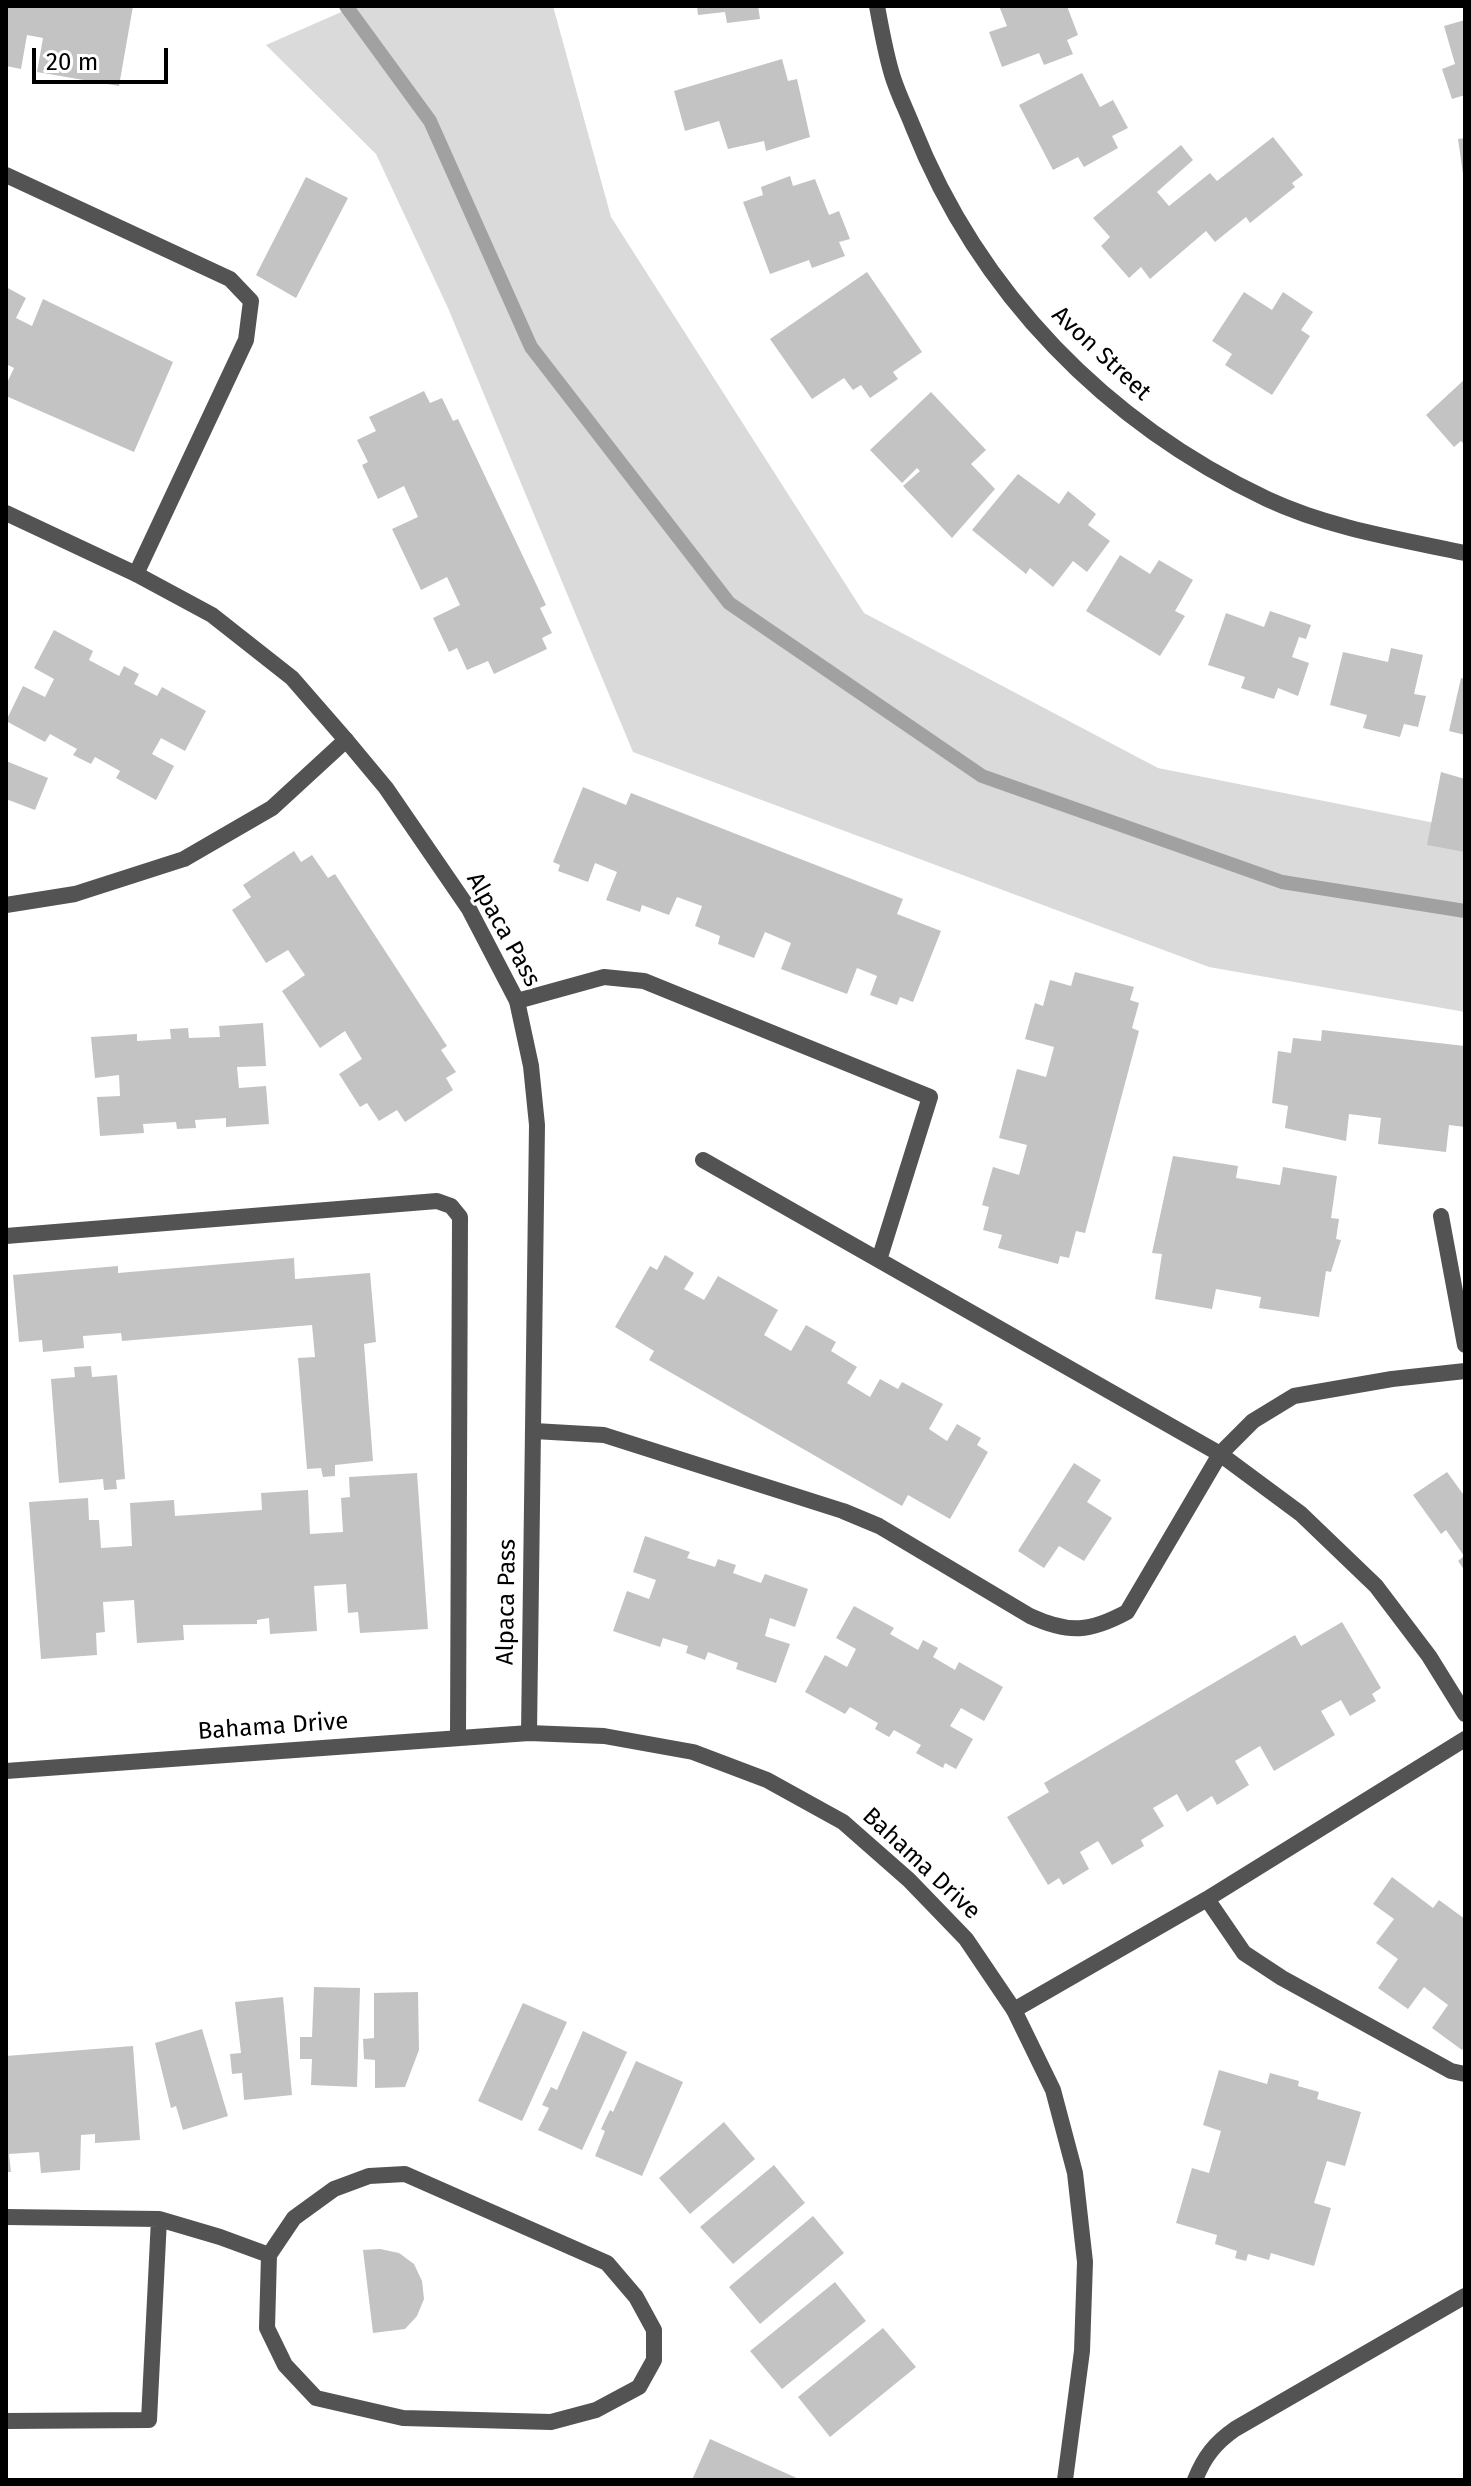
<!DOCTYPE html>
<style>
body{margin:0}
#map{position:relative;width:1471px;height:2486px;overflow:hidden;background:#fff;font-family:"Fira Sans",sans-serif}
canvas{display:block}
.frame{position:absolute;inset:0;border:8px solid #000;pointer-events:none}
.scale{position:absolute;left:32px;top:48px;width:136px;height:36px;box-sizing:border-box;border:4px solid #000;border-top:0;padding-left:10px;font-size:24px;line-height:28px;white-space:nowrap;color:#000;-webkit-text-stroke:6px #fff;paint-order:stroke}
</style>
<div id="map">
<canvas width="1471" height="2486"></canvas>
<div class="frame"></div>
<div class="scale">20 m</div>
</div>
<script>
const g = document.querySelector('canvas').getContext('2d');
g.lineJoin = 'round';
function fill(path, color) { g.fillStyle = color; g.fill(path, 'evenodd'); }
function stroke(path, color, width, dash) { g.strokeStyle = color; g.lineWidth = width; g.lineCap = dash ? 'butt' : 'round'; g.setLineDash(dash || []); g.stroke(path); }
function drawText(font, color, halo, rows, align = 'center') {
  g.font = font + ' "Fira Sans",sans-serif'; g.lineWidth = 6; g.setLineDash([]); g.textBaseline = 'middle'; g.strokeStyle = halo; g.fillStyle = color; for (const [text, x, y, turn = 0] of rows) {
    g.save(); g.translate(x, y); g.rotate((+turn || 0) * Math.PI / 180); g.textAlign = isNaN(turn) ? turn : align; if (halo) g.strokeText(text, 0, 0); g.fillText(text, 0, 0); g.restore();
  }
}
fill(new Path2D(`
 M355 6H553L611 217 864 613 1158 768 1465 829V1012L1209 967 633 752 448 308 376 154 266 45Z`), '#dadada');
stroke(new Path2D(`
 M346 6 430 121 531 347 729 603 982 776 1282 882 1465 911`), '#a1a1a1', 14);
fill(new Path2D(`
 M6 6H133L119 86 37 72 43 38 27 35 21 69 6 66Z
 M697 6H758L760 19 727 23 725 12 698 15Z
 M999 6H1067L1078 35 1067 40 1073 54 1044 65 1039 53 1002 67 989 32 1007 26Z
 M1465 20V95L1452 99 1442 69 1455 64 1444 26Z
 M782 59 788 81 797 79 810 137 766 151 764 141 728 149 719 121 685 131 674 91Z
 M1082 73 1100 107 1113 100 1128 128 1112 136 1118 148 1084 167 1078 157 1053 170 1019 105Z
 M1273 137 1303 175 1292 183 1295 187 1250 223 1246 217 1215 242 1206 231 1150 279 1141 267 1129 278 1101 246 1110 237 1093 218 1181 145 1193 160 1157 192 1169 206 1210 173 1217 181Z
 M1465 138V174H1463L1458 139Z
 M790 176 793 186 815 179 829 215 839 211 850 239 839 242 845 256 812 268 809 260 770 274 743 202 763 195 761 187Z
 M306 177 348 198 296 298 256 275Z
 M867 272 922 352 893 372 898 379 870 398 861 385 853 390 844 378 812 399 770 339Z
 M6 287 26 298 16 318 32 326 43 299 173 362 134 452 6 396V385L14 368 6 364Z
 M1244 292 1272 310 1283 292 1313 312 1301 330 1310 336 1272 395 1225 365 1232 354 1212 341Z
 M1465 379V445L1461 441 1454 447 1426 415Z
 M424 391 430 403 442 398 453 421 458 419 546 605 540 608 552 633 542 638 547 649 494 674 488 661 467 670 457 648 449 652 433 618 460 605 447 577 421 590 392 529 418 517 404 486 378 499 362 465 368 462 357 440 376 431 369 417Z
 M931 392 986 450 971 464 995 489 952 538 903 486 920 471 917 468 902 483 870 450Z
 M1018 474 1059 504 1068 491 1096 514 1088 525 1110 541 1087 572 1073 561 1053 587 1030 568 1026 574 972 530Z
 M1120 555 1150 574 1159 560 1193 580 1175 611 1185 616 1160 656 1086 611Z
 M1270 611 1311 625 1306 639 1299 637 1292 657 1309 663 1298 696 1278 688 1274 699 1241 688 1245 677 1208 665 1226 613 1264 627Z
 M54 630 93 651 89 660 119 676 124 666 139 674 134 684 157 696 162 687 206 711 185 751 161 738 152 754 174 766 156 800 116 778 120 771 95 757 91 764 73 755 77 749 50 734 45 742 6 721 23 686 45 697 54 679 34 668Z
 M1391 648 1423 655 1414 694 1426 696 1418 727 1404 724 1400 737 1363 728 1367 715 1330 705 1343 652 1388 662Z
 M1461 678 1465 679V735L1449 731Z
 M6 761 48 778 35 810 6 799Z
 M1441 772 1465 779V852L1427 845Z
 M583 787 626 805 631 793 903 899 897 914 941 931 913 1002 900 997 897 1005 870 995 877 976 857 968 847 994 781 969 791 943 765 932 754 958 718 944 720 936 695 926 702 906 677 897 669 915 642 905 640 912 606 900 617 872 595 863 588 882 558 871 560 865 553 862Z
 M294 851 301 862 312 855 328 878 335 874 447 1046 441 1050 456 1072 446 1078 453 1090 405 1122 397 1110 379 1121 367 1103 360 1107 339 1074 362 1059 345 1031 320 1048 282 991 305 975 288 950 266 963 232 910 251 897 243 885Z
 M1075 972 1134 987 1130 1000 1139 1003 1132 1028 1139 1031 1085 1233 1076 1231 1069 1258 1060 1256 1058 1264 998 1248 1002 1235 983 1230 989 1207 982 1205 993 1167 1019 1175 1027 1145 999 1138 1017 1069 1046 1077 1054 1047 1025 1039 1035 1003 1043 1006 1050 980 1071 986Z
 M263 1023 266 1066 237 1067 239 1088 266 1086 269 1124 226 1127V1118L195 1120 196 1128 177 1129 176 1122 143 1124 144 1133 100 1136 97 1097 120 1096 119 1075 95 1078 91 1037 137 1034V1041L171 1039 170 1029 188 1028 189 1038 220 1037 219 1026Z
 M1322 1030 1465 1046V1127L1449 1125 1446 1152 1378 1144 1381 1118 1349 1114 1346 1141 1285 1128 1288 1106 1272 1103 1278 1051 1291 1053 1293 1038 1321 1041Z
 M1173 1156 1238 1166 1236 1178 1280 1185 1283 1167 1337 1176 1331 1218 1339 1219 1336 1239 1341 1240 1331 1272 1326 1271 1319 1317 1259 1308 1261 1297 1216 1289 1212 1309 1155 1299 1162 1254 1152 1253Z
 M665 1255 694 1273 684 1289 704 1300 718 1276 778 1310 764 1335 791 1351 806 1325 836 1342 831 1351 857 1367 847 1383 870 1397 880 1379 898 1389 902 1382 943 1404 929 1429 947 1441 957 1424 981 1438 977 1445 988 1452 950 1519 908 1495 902 1506 649 1360 654 1351 615 1327 650 1266 657 1270Z
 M294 1258 295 1279 370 1273 376 1342 364 1344 373 1461 335 1465V1476L323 1477 321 1468 307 1469 298 1358 315 1357 312 1325 122 1341 121 1333 83 1336 84 1348 43 1352 42 1340 19 1342 13 1275 118 1266V1273Z
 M91 1366 92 1377 117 1375 125 1479 116 1480 117 1489 104 1490 103 1479 59 1483 51 1379 75 1377 74 1367Z
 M1074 1463 1101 1480 1087 1502 1112 1518 1084 1561 1059 1546 1044 1568 1018 1551Z
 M1447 1472 1463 1494 1465 1492V1571L1458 1561 1464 1556 1446 1530 1441 1534 1413 1495Z
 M417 1473 428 1629 360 1633 358 1612 348 1613 346 1584 314 1586 317 1631 270 1634 269 1618 257 1620V1624L183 1625 184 1640 137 1643 134 1600 103 1602 105 1632 96 1633 97 1655 41 1659 29 1502 88 1498 89 1520H99L101 1548 132 1546 130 1503 174 1500 175 1516 262 1510 261 1493 308 1490 310 1534 343 1532 341 1498 350 1497 349 1477Z
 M645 1536 690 1552 687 1558 715 1567 718 1559 736 1565 733 1573 761 1583 765 1574 808 1589 795 1627 770 1618 765 1636 790 1644 776 1683 736 1669 738 1663 708 1652 705 1660 686 1653 688 1646 663 1638 660 1647 613 1631 627 1591 649 1599 656 1580 633 1572Z
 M854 1606 894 1628 890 1634 918 1650 923 1640 938 1648 933 1657 955 1670 959 1662 1003 1687 984 1721 961 1708 950 1726 973 1739 956 1769 945 1763 943 1768 916 1753 921 1745 894 1730 889 1737 875 1729 878 1723 850 1707 845 1714 805 1692 825 1655 847 1667 856 1649 836 1638Z
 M1342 1622 1381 1688 1372 1694 1376 1701 1350 1716 1341 1700 1321 1711 1335 1735 1274 1771 1260 1746 1235 1761 1249 1785 1217 1805 1212 1796 1187 1812 1177 1794 1153 1808 1164 1826 1141 1840 1144 1846 1112 1865 1098 1841 1080 1852 1089 1869 1063 1885 1059 1878 1048 1885 1007 1817 1049 1792 1044 1783 1295 1635 1301 1646Z
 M1392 1877 1433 1908 1439 1900 1465 1919V2046L1462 2050 1432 2028 1448 2005 1424 1987 1408 2009 1378 1988 1398 1959 1376 1943 1394 1919 1373 1904Z
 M314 1987 360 1988 357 2087 311 2085 312 2059H300V2037H312Z
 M418 1992 419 2050 405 2087 375 2088V2060L364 2059 363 2039 374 2038V1993Z
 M283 1997 292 2095 244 2100 242 2073 232 2074 230 2054 241 2053 235 2002Z
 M523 2003 567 2022 522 2121 478 2101Z
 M202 2029 228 2116 183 2130 176 2106 171 2108 155 2043Z
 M583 2031 627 2052 582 2150 538 2130 549 2108 542 2105 551 2087 557 2090Z
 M133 2046 140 2140 95 2143V2134L81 2135 80 2170 41 2173 39 2152 9 2154 11 2172H6V2056Z
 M636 2061 683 2082 642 2176 595 2156 605 2131 601 2129 610 2110 613 2112Z
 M1219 2070 1267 2084 1270 2073 1299 2081 1298 2086 1319 2092 1317 2099 1361 2112 1345 2166 1327 2161 1314 2203 1331 2208 1314 2266 1271 2253 1269 2260 1248 2254 1246 2261 1235 2258 1237 2251 1215 2244 1217 2235 1176 2223 1192 2168 1209 2173 1221 2131 1203 2125Z
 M724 2122 755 2159 690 2214 659 2178Z
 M774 2165 805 2203 733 2264 700 2227Z
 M813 2216 844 2253 760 2324 729 2287Z
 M380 2249 399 2253 414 2264 422 2281 424 2299 417 2316 405 2329 373 2333 363 2250Z
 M835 2282 866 2321 782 2389 750 2351Z
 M883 2328 916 2367 830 2437 798 2397Z
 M710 2439 801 2480H692Z`), '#c3c3c3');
stroke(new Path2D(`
 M6 175 230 279 251 301 246 340 136 574
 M6 905 75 894 184 859 272 808 346 740
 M517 1001 604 977 644 981 930 1097 879 1260
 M703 1160 1220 1454 1301 1514 1376 1586 1429 1656 1465 1714
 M1441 1216 1465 1345
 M6 1236 437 1201 451 1206 460 1217 458 1737
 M534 1431 604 1435 843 1511 879 1526 1030 1616C1069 1634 1090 1632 1127 1612L1220 1454 1253 1421 1294 1396 1392 1379 1465 1371
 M1207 1899 1244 1953 1282 1978 1451 2071 1465 2074
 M1014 2010 1207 1899 1465 1739
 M405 2174 607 2263 636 2297 654 2330V2360L639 2387 596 2410 551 2422 403 2418 316 2398 285 2365 267 2328 269 2255 294 2218 334 2189 369 2176Z
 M6 2217 159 2219 220 2237 269 2255
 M6 2421 149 2420 159 2219
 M1195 2480C1204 2457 1215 2443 1235 2429L1465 2296`), '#535353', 16);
stroke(new Path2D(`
 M877 6C881 28 885 50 891 71 896 90 906 109 913 127 979 293 1106 423 1267 499 1329 528 1399 539 1465 553
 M6 513 136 574 212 615 292 678 346 740 386 788 469 909 517 1001 531 1066 537 1125 529 1733`), '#535353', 16);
stroke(new Path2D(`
 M6 1771 529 1733 604 1736 693 1752 767 1780 843 1822 909 1880 966 1939 1014 2010 1053 2090 1075 2173 1085 2262 1082 2351 1065 2480`), '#535353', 16);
drawText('24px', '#000', '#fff', [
 ["Avon Street",1101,354,43],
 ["Alpaca Pass",503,930,61],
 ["Alpaca Pass",507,1602,-89],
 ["Bahama Drive",273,1727,-4],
 ["Bahama Drive",921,1864,43]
]);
</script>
